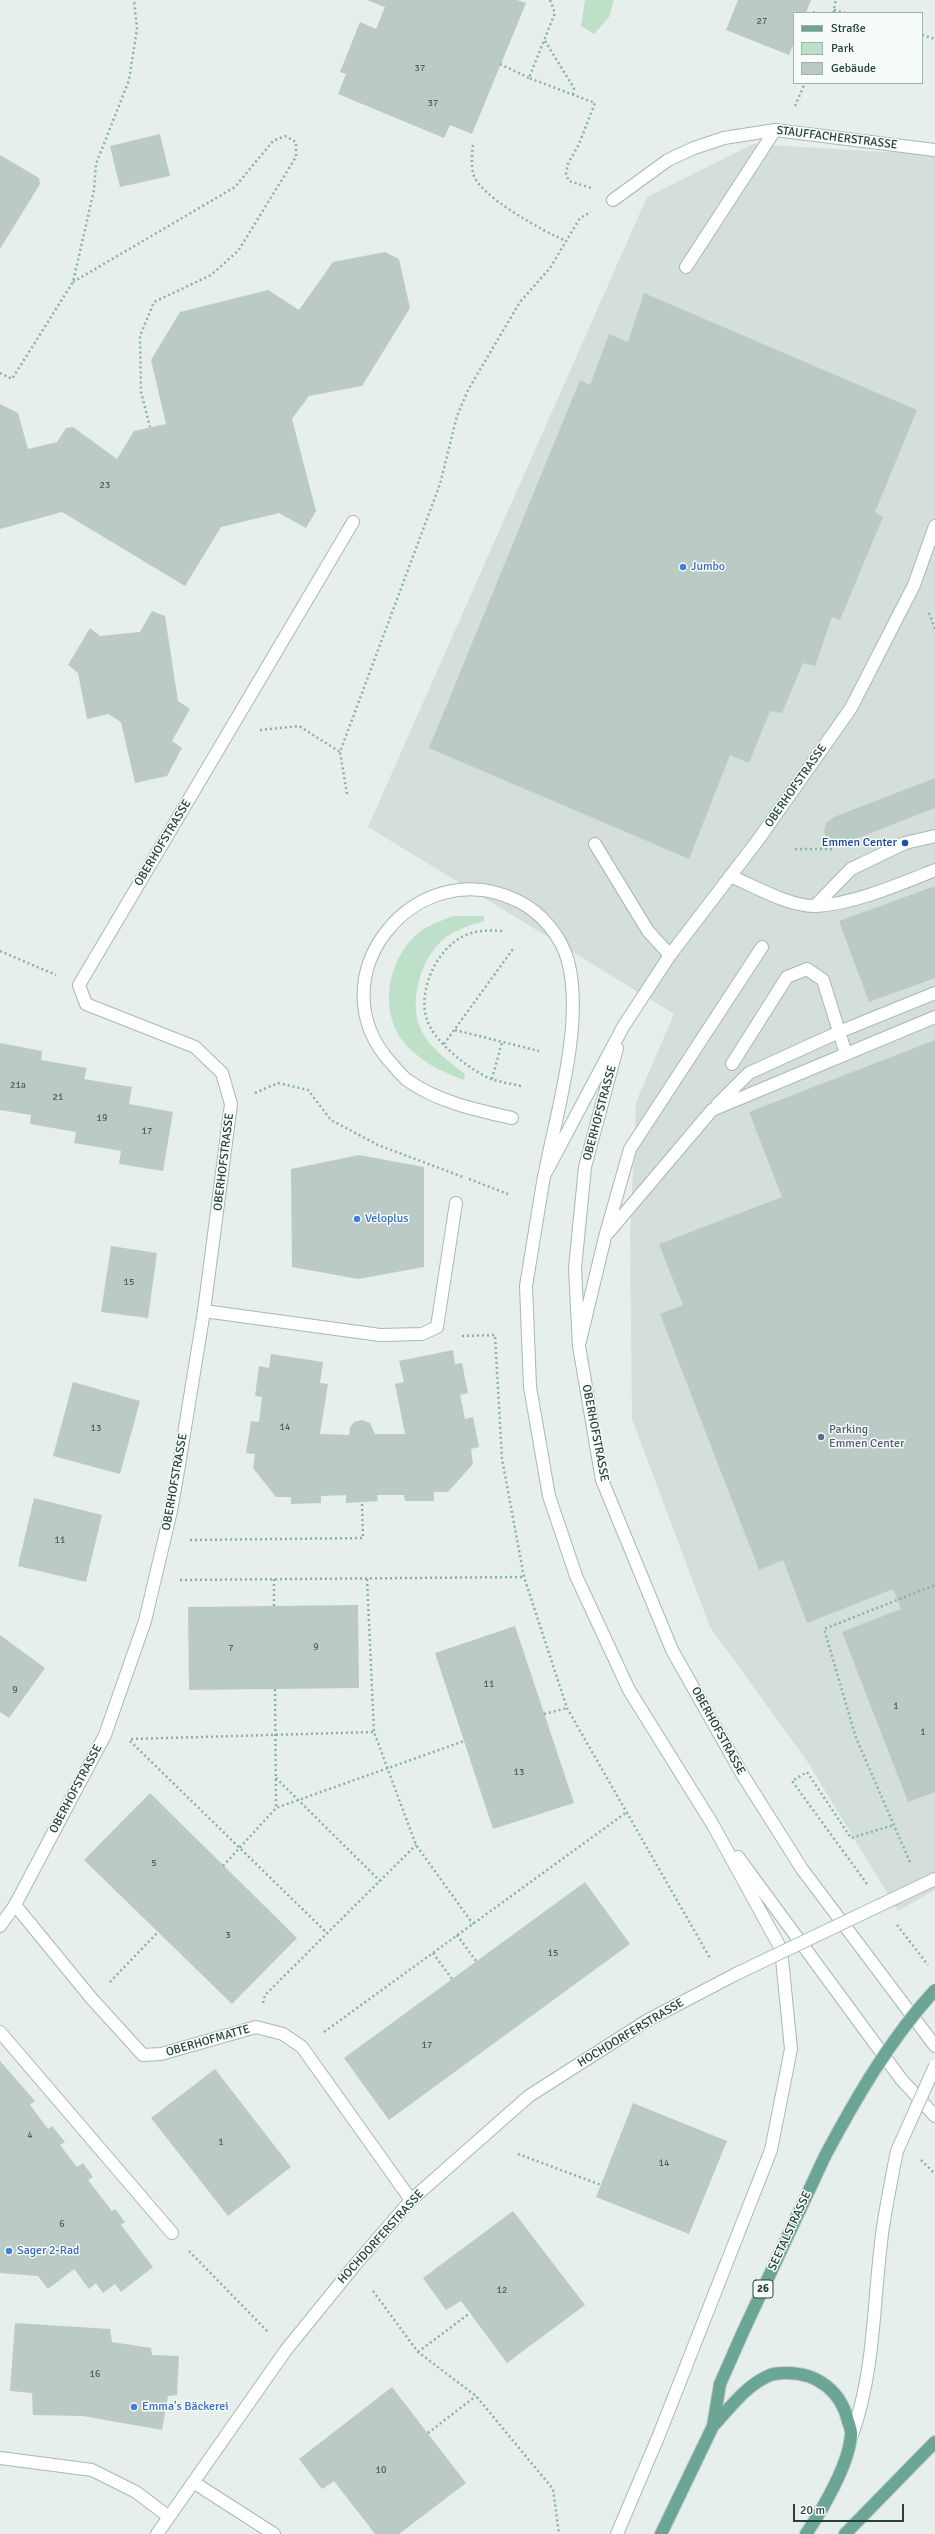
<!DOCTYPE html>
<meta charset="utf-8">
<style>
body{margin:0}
#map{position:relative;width:935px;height:2534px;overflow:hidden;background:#e6efeb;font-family:Signika,sans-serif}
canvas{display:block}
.legend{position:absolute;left:793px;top:12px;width:130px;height:72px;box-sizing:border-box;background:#f7fbf9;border:1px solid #a3b1ad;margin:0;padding:5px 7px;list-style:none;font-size:12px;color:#24423a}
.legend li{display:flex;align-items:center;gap:8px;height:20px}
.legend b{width:20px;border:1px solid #a3b1ad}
.scale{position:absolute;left:793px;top:2504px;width:111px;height:18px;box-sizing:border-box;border:2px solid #24423a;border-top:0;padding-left:5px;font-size:12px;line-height:14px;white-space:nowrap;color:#24423a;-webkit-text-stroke:3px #f7fbf9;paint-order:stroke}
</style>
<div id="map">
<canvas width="935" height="2534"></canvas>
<ul class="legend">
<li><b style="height:5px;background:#6aa596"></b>Straße</li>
<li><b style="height:11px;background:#bfe0c8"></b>Park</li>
<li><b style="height:11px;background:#bbcac4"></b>Gebäude</li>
</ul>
<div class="scale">20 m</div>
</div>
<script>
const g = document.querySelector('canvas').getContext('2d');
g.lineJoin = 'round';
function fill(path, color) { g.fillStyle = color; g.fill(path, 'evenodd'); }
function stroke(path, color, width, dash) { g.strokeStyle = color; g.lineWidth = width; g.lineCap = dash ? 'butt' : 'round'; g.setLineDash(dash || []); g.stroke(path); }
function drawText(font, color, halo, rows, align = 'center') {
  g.font = font + ' Signika,sans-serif'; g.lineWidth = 3; g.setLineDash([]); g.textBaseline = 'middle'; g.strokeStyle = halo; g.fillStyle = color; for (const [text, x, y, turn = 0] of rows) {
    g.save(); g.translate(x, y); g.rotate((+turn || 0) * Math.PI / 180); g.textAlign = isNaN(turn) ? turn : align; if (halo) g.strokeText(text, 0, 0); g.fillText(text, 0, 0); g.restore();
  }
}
fill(new Path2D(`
 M753 144 935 155V1890L898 1911 807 1761 710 1627 632 1419 630 1235 636 1102 674 1014 368 827 647 197Z`), '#d4dfda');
fill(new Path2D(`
 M585 0H614L609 17 594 34 581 26Z
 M453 916H484V921C472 925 460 928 449 935 423 952 409 996 419 1025 427 1046 448 1061 465 1074L464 1080C444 1073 426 1064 411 1050 377 1018 385 963 417 934 427 925 441 921 453 916Z`), '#bfe0c8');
fill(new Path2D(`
 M367 0H517L526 3 472 134 450 125 444 138 338 94 346 74 340 72 360 22 376 29 385 7Z
 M738 0H811L806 13H794V43L789 55 726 30Z
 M160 134 170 176 120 187 110 146Z
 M0 155 39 178 40 184 0 249Z
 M385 252 399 259 410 308 362 386 309 396 292 419 316 511 306 528 279 513 221 527 185 586 62 512 0 529V404L18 413 28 449 57 442 66 428 73 427 117 459 134 431 166 424 151 360 180 312 268 290 299 310 333 262Z
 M644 293 917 410 875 512 883 517 840 620 832 617 815 666 803 663 782 713 770 711 749 763 730 755 689 859 429 748 580 380 590 385 609 334 628 342Z
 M152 611 165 616 178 701 190 709 172 741 182 748 167 776 135 783 121 722 108 714 87 719 78 673 68 665 90 628 100 636 140 632Z
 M935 778V808L843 844H834L827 839 824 832 826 823 834 817Z
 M935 886V978L869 1002 839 921Z
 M935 1040V1792L908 1802 842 1632 901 1609 893 1589 807 1623 783 1560 759 1570 660 1314 683 1305 659 1244 782 1197 749 1112Z
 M0 1043 42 1051 41 1060 87 1068 84 1079 132 1087 129 1104 173 1112 163 1171 119 1164 121 1151 74 1143 76 1132 30 1124 31 1115 0 1110Z
 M359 1155 424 1167V1267L358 1279 292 1267 291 1169Z
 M111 1246 157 1253 148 1318 101 1312Z
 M453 1350 455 1364 462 1363 468 1393 460 1395 465 1419 473 1417 479 1447 471 1449 473 1464 448 1492H434V1501H405L404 1495H377L378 1501 346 1503V1495L321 1496V1503L291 1504V1497H276L253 1468 255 1454 246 1453 251 1421 259 1422 262 1397 255 1396 259 1366 269 1368 271 1354 323 1362 320 1383 328 1384 320 1434 349 1435 350 1427 354 1422 362 1420 370 1423 375 1434H405L395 1384 404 1382 399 1361Z
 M73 1382 140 1401 120 1474 53 1456Z
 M34 1498 102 1515 86 1582 18 1566Z
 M358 1605 359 1688 189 1690 188 1607Z
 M515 1626 574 1803 493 1829 435 1653Z
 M0 1635 45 1668 9 1718 0 1712Z
 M150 1793 297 1938 232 2004 84 1860Z
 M585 1882 630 1944 389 2120 344 2058Z
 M0 2061 35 2101 30 2105 48 2129 52 2126 65 2142 60 2145 77 2167 83 2163 93 2177 88 2180 112 2211 115 2209 125 2222 121 2225 153 2267 121 2292 115 2284 103 2293 96 2283 89 2289 74 2269 48 2289 38 2276 0 2273Z
 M215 2069 291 2167 228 2216 151 2118Z
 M633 2103 727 2141 689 2234 596 2197Z
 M513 2211 585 2305 507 2363 461 2301 446 2310 423 2278Z
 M15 2323 110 2329 112 2342 151 2348 152 2355 179 2356 177 2395 168 2396 162 2430 83 2416 33 2415 32 2393 10 2391Z
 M392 2387 466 2483 399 2534H375L334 2481 322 2489 299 2459Z`), '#bbcac4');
const lane = new Path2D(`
 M686 267 775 130
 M595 844 648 931 670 955
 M730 876C754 886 790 907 816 906 854 904 900 884 935 870
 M815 906 851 869 905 843 935 836
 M732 1064 787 977 807 969 823 980 846 1054
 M717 1105 749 1073 839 1032 935 993
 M512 1118C476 1110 438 1102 407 1080 402 1076 397 1070 392 1064 312 978 416 850 518 901 541 912 561 936 568 961 584 1022 557 1111 545 1172
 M608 1233 712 1110 935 1017
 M204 1311 380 1335 422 1334 437 1327 456 1203
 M580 1341 605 1237 630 1149 762 947
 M895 1898 935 1879
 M15 1905 92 1999 143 2055 161 2054 256 2027 283 2034 302 2047 411 2200 529 2096 648 2020 736 1974
 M0 2032 172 2233`);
const street = new Path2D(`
 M613 200 668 160 694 148 724 138 775 130 935 150
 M0 1926 15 1905 105 1735 145 1621 171 1511 178 1471 204 1311 231 1104 222 1073 195 1047 86 1004 79 985 353 522
 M0 2458 92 2470 136 2492 169 2517
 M193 2482 274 2534
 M157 2534 286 2350 355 2265 411 2200`);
const secondary = new Path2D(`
 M617 1048 585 1167 575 1268 579 1346 602 1480 672 1650 742 1774 802 1869 935 2046
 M738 1857 901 2079 935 2116
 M852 2435C876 2368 873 2296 883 2227 887 2202 892 2176 897 2151
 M617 2534 659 2435 771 2150 791 2049 781 1949 713 1825 629 1690 576 1576 549 1496 530 1387 526 1286 544 1176 623 1027 670 955 758 840 851 708 914 585 935 526`);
const primary = new Path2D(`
 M713 2426C729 2409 745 2387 766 2377 773 2373 780 2373 787 2373 817 2373 841 2391 848 2421 849 2425 852 2431 851 2435 849 2465 822 2510 806 2534
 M661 2534 713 2426 720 2384 742 2334 825 2156
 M845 2534 935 2442`);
stroke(lane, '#a8b8b2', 14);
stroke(street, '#a8b8b2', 14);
stroke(secondary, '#a4bbb3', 14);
stroke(primary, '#c2cac8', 14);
stroke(new Path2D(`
 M550 0 555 13 529 78 595 103 579 144 568 164 566 174 569 181 591 188
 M834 10 846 13
 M813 12 816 13
 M833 13 836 0
 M922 35 935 39
 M545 41 574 88 573 95
 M500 64 529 78
 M795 106 805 83
 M473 145C472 154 471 164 473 173 478 196 545 232 566 241
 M73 282 235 187 273 141 285 136 296 142V157L238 251 211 275 154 302 140 336 141 392 150 427
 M0 373 12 379 73 282 94 190 96 164 129 80 137 29 134 0
 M929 613 935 629
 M260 730 299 726 340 752
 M347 794 340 752 440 484 457 416 468 390 520 302 550 268 580 218 591 212
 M795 849H833
 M502 931C489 930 478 930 466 935 437 947 417 991 427 1020 435 1043 470 1070 491 1079 501 1082 511 1084 521 1086
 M0 951 56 975
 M455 1030 539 1051
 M444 1044 513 949
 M492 1079 502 1042
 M255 1093 278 1083 308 1090 331 1120 378 1145 463 1177
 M469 1179 508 1194
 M462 1336 495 1335 502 1459 524 1577 567 1708 710 1958
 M190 1540 363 1538 362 1502
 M274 1579V1606
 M367 1579 374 1732 416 1845 473 1924
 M180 1580 524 1577
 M275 1689 276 1808
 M544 1714 567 1708
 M131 1739 374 1732
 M130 1741 327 1933
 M276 1778 380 1881
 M910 1862 856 1738 824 1629 935 1585
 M223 1866 276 1808 464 1741
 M867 1884 792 1781 807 1772 851 1838 894 1825
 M897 1925 928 1965
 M457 1935 476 1961
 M433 1953 452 1979
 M110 1982 158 1932
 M263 2003 265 1995 416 1845
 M324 2032 627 1812
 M518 2154 601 2185
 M921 2160 935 2174
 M189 2251 268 2332
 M373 2291 418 2352 476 2396 553 2489 559 2534
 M418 2352 470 2313
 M428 2433 476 2396`), '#86b3a5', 2.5, [2, 3]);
stroke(lane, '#fff', 12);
stroke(street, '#fff', 12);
stroke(secondary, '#fff', 12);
stroke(primary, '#6aa596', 12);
const laneBridge = new Path2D(`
 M736 1974 895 1898`);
const secondaryBridge = new Path2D(`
 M897 2151 935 2066`);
const primaryBridge = new Path2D(`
 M825 2156C856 2098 890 2039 935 1990`);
stroke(laneBridge, '#a8b8b2', 14, []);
stroke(secondaryBridge, '#a4bbb3', 14, []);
stroke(primaryBridge, '#c2cac8', 14, []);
stroke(laneBridge, '#fff', 12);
stroke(secondaryBridge, '#fff', 12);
stroke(primaryBridge, '#6aa596', 12);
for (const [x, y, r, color] of [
 [683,567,4,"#3f7fe0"],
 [905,843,4,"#1a4fb4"],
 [357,1219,4,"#3f7fe0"],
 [821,1437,4,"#5c6f8a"],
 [9,2251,4,"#3f7fe0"],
 [134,2407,4,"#3f7fe0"]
]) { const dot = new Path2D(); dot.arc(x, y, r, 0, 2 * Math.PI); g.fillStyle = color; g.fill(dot); stroke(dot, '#f7fbf9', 1.5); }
drawText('10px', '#4a645c', null, [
 ["27",762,21],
 ["37",420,68],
 ["37",433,103],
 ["23",105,485],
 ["21a",18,1085],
 ["21",58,1097],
 ["19",102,1118],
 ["17",147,1131],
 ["15",129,1282],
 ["14",285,1427],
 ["13",96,1428],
 ["11",60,1540],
 ["9",316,1647],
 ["7",231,1648],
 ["11",489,1684],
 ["9",15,1690],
 ["1",896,1706],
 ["1",923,1732],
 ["13",519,1772],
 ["5",154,1863],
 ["3",228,1935],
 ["15",553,1953],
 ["17",427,2045],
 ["4",30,2135],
 ["1",221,2142],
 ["14",664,2163],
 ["6",62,2224],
 ["12",502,2290],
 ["16",95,2374],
 ["10",381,2470]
]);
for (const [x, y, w] of [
 [763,2289,20]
]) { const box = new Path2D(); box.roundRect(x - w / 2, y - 9, w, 18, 3); g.fillStyle = '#f7fbf9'; g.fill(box); stroke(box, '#24423a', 1); }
drawText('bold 11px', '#24423a', null, [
 ["26",763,2289]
]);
drawText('12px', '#24423a', '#f7fbf9', [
 ["STAUFFACHERSTRASSE",837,138,7],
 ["OBERHOFSTRASSE",796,786,-55],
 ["OBERHOFSTRASSE",163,843,-59],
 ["OBERHOFSTRASSE",600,1113,-75],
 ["OBERHOFSTRASSE",224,1162,-83],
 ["OBERHOFSTRASSE",595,1433,79],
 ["OBERHOFSTRASSE",175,1482,-80],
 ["OBERHOFSTRASSE",718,1731,61],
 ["OBERHOFSTRASSE",76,1789,-62],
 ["HOCHDORFERSTRASSE",631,2033,-31],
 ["OBERHOFMATTE",208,2041,-16],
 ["SEETALSTRASSE",790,2231,-65],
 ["HOCHDORFERSTRASSE",381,2237,-48]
]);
drawText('12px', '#366cbe', '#f7fbf9', [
 ["Jumbo",691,567],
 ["Veloplus",365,1219],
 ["Sager 2-Rad",17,2251],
 ["Emma's Bäckerei",142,2407]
], 'left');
drawText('12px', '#164399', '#f7fbf9', [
 ["Emmen Center",897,843]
], 'right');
drawText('12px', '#4e5e75', '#f7fbf9', [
 ["Parking",829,1430],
 ["Emmen Center",829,1444]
], 'left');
</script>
